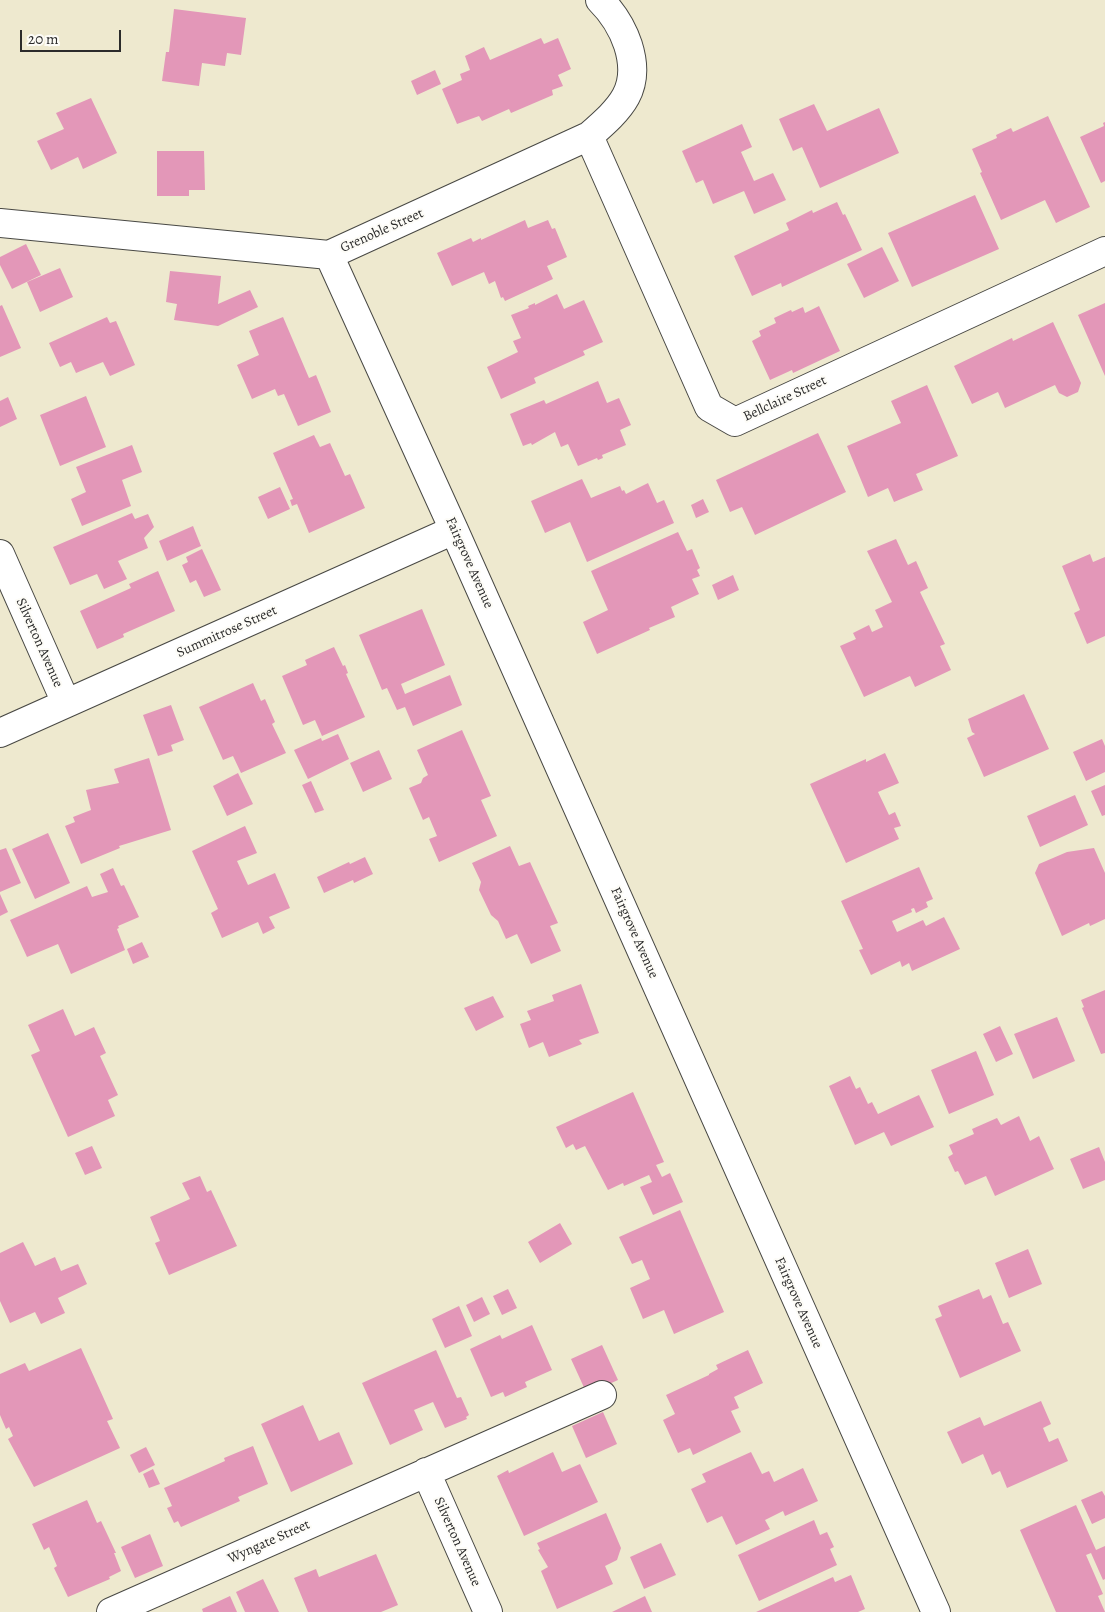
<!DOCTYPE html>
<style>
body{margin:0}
#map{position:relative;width:1105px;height:1612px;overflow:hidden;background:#eee9cf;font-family:Alegreya,serif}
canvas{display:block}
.scale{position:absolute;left:20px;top:30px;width:101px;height:22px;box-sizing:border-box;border:2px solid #2b2b2b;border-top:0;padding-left:6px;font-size:15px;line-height:18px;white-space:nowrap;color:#2b2b2b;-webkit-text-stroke:4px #fdfcf7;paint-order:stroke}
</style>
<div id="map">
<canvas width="1105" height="1612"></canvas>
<div class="scale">20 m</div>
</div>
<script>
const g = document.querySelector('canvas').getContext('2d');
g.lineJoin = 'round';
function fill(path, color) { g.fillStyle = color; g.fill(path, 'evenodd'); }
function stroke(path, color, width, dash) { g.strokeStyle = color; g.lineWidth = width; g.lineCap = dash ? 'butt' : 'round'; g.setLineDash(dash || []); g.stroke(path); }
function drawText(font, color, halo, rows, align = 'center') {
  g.font = font + ' Alegreya,serif'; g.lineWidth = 4; g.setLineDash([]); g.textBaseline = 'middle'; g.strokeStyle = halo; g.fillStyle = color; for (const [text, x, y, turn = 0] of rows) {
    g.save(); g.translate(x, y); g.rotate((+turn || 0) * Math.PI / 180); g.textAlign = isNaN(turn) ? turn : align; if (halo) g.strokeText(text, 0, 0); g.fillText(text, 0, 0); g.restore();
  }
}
fill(new Path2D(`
 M174 9 246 18 241 55 227 53 225 66 202 63 199 86 162 81 166 52H169Z
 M541 38 544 44 558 38 571 69 558 75 563 86 552 90 553 95 511 113 509 109 482 121 479 116 457 124 442 89 462 80 460 74 470 70 465 56 484 47 490 60Z
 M435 70 441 84 417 95 411 81Z
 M91 98 117 153 83 169 78 157 51 170 37 141 64 129 56 113Z
 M814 104 827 131 879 108 899 153 820 188 802 147 793 151 779 119Z
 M1048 116 1090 207 1056 223 1045 200 1001 220 980 173 982 172 972 149 997 138 996 135 1011 128 1013 132Z
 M1105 122V181L1101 183 1080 137 1104 126 1103 123Z
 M742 124 752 147 741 152 754 181 773 173 786 200 754 214 744 191 713 204 703 180 696 183 682 151Z
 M157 151H204L205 190H189V196H157Z
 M975 195 999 249 912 287 888 233Z
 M837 202 843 215 845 214 862 250 782 287 781 283 752 296 734 256 789 230 786 223 812 210 813 213Z
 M525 220 528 228 548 220 552 229 555 228 567 257 547 266 553 279 505 301 503 297 501 298 495 281 489 284 484 272 452 286 437 253 471 238 473 242 481 238V240Z
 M26 244 41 275 12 289 0 265V257Z
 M882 247 899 281 864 298 847 264Z
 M60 268 73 297 40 312 27 282Z
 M170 271 221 276 218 304 250 290 258 307 218 326 174 320 177 304 166 302Z
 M557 294 564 309 584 300 603 342 583 351 585 355 534 378 536 383 501 399 487 367 518 352 513 341 521 338 511 315 529 308 528 306 535 303V305Z
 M1105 303V376L1078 315Z
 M2 305 21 348 0 357V306Z
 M819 306 840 351 793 373 792 370 770 380 752 341 761 336 759 331 776 323 774 318 791 310 792 312 803 307 805 313Z
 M107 317 110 323 116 321 135 365 110 376 103 362 76 373 71 362 60 367 49 343Z
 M283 317 309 378 316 375 331 412 298 426 284 394 278 396 275 389 252 399 237 365 259 355 249 331Z
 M1053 322 1081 383 1078 392 1067 397 1059 393 1055 385 1005 408 998 392 972 404 954 366 1012 338 1013 341Z
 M598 381 607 403 619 398 631 425 620 430 626 445 602 455 603 458 598 460 597 458 578 466 568 444 561 447 555 432 532 445 531 443 523 446 510 414 544 400 546 404Z
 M927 385 958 456 916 474 923 490 894 502 888 488 868 497 847 446 901 423 891 401Z
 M86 396 106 447 60 466 40 415Z
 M8 397 17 419 0 427V401Z
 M818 433 846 492 755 535 742 507 730 512 716 480Z
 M314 435 320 447 330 443 345 476 350 474 365 508 309 533 297 504 292 506 290 500 293 499 273 453Z
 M132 445 142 472 122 480 131 506 82 526 71 499 86 492 76 467Z
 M582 479 591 498 620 486 622 491 624 490 626 494 648 483 657 503 664 500 674 523 587 562 570 522 545 533 531 501Z
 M280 487 290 509 268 519 258 497Z
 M703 499 709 512 696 518 691 505Z
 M132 513 135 519 148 514 154 527 144 538 148 548 118 561 127 579 104 589 97 574 70 585 53 547Z
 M193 526 201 546 167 561 159 541Z
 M678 532 687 551 692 549 700 568 697 570 700 576 692 579 699 594 671 607 675 617 649 628 650 630 597 654 583 622 608 610 591 571Z
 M896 539 908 565 916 561 928 588 920 592 945 644 940 646 951 670 915 687 910 676 864 697 840 646 856 639 853 633 869 625 872 632 883 627 875 610 892 602 867 551Z
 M202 549 221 590 204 597 196 580 190 583 182 565 188 562 186 557Z
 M1090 554 1093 562 1105 557V636L1087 644 1074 613 1080 610 1062 566Z
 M158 571 175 611 123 634 124 637 97 649 80 611 131 588 129 584Z
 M733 575 739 590 718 600 712 585Z
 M422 609 445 665 401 684 405 694 450 675 462 705 413 726 405 707 397 710 387 688 382 690 359 635Z
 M334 647 343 666 345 665 348 673 346 674 365 717 322 736 315 720 303 725 282 676 307 665 305 660Z
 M253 683 261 701 265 699 275 722 272 724 286 753 241 773 233 756 223 760 199 707Z
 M1024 694 1049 749 984 777 967 738 975 734 972 732 968 719Z
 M171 705 184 740 171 745 173 751 158 756 143 715Z
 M462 730 491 796 481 800 497 836 439 862 429 839 437 836 429 817 423 820 409 788 421 783 423 778 428 775 417 750Z
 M338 734 349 759 308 779 294 750 321 738 322 741Z
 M1102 739 1105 746V772L1086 781 1073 752Z
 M379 750 392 779 363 792 350 763Z
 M885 753 899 783 878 792 889 815 895 812 901 826 894 828 899 839 846 863 810 784 866 759V762Z
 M149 758 171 830 119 846 120 848 81 864 65 826 75 822 73 817 91 810 86 790 119 783 114 769Z
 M238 773 253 804 227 816 213 786Z
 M311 781 324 810 315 813 302 785Z
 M1105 785V815L1102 816 1091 791Z
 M1075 795 1088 825 1040 847 1027 816Z
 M245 826 257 853 237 861 248 885 275 873 290 908 269 917 275 928 263 934 258 922 222 938 211 913 218 909 192 851Z
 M48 833 70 883 35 899 12 849Z
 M510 846 519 866 530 862 558 923 550 926 561 951 531 964 517 934 506 939 498 921 491 915 479 890 481 882 472 863Z
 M6 848 21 883 0 892V850Z
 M1094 848 1105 873V919L1090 926 1089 923 1062 936 1035 873 1039 864 1067 852Z
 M365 857 373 874 354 883 353 880 324 893 317 877 349 862 350 864Z
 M919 867 933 899 926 902 928 907 916 913 914 908 911 909 912 912 892 921 897 932 923 920 926 926 944 917 960 949 912 971 909 963 902 967 900 961 871 975 859 950 863 949 841 901Z
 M113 868 121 886 124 885 139 917 118 926 119 928 117 929 125 950 71 974 58 944 27 957 10 920 87 886 92 897 108 892 100 874Z
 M0 894 8 912 0 916Z
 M142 942 149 957 133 964 127 949Z
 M581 984 599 1033 579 1040 582 1044 549 1057 543 1042 529 1048 520 1024 531 1020 527 1011 554 1001 552 995Z
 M1105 990V1053L1101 1054 1082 1008 1084 1007 1081 1000Z
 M493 996 504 1017 476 1031 464 1008Z
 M63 1009 75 1036 94 1027 106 1053 100 1056 118 1095 108 1100 115 1116 68 1137 31 1055 40 1051 28 1025Z
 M1057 1017 1075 1061 1033 1079 1014 1034Z
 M1000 1026 1013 1054 996 1062 983 1034Z
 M976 1051 994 1095 949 1114 931 1070Z
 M850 1076 856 1089 860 1087 868 1104 872 1102 878 1114 919 1095 934 1127 891 1146 884 1132 855 1145 829 1086Z
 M633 1092 664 1162 656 1165 662 1177 670 1173 683 1202 653 1215 640 1187 652 1182 649 1175 624 1186 623 1183 608 1190 585 1146 576 1150 573 1144 566 1148 556 1127Z
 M1019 1116 1030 1141 1039 1136 1054 1169 995 1196 986 1176 965 1185 958 1171 955 1172 948 1157 953 1154 949 1145 974 1134 972 1129 997 1118 1001 1125Z
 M92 1146 102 1168 85 1175 75 1153Z
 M1099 1147 1105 1162V1180L1083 1189 1070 1159Z
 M200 1176 207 1192 211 1190 237 1246 169 1275 155 1243 160 1241 150 1217 190 1199 182 1183Z
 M680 1210 724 1312 674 1334 664 1310 643 1319 630 1288 650 1279 642 1260 632 1264 619 1237Z
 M560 1223 572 1244 540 1263 528 1242Z
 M23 1242 35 1266 55 1257 61 1271 78 1264 87 1284 58 1298 65 1313 41 1324 35 1312 10 1323 0 1301V1253Z
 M1028 1249 1042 1284 1009 1298 995 1263Z
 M508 1289 517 1308 502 1315 493 1296Z
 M979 1289 983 1299 991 1295 1003 1324 1008 1322 1021 1351 960 1378 935 1319 942 1316 938 1306Z
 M482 1297 490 1314 474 1322 466 1305Z
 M459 1306 472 1336 445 1348 432 1319Z
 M532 1325 552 1370 525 1382 527 1387 505 1397 503 1392 491 1397 470 1349 500 1335 502 1339Z
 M602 1345 618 1380 587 1394 571 1359Z
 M81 1348 113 1419 107 1421 120 1448 34 1487 8 1439 13 1436 9 1427 6 1429 0 1415V1374L25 1363 29 1371Z
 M436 1350 457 1398 461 1397 469 1415 466 1417 467 1419 445 1428 433 1402 414 1410 423 1430 390 1445 362 1383Z
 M748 1350 763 1383 734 1397 739 1408 731 1411 741 1432 693 1455 690 1448 678 1453 663 1420 675 1414 666 1395 709 1375V1374L718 1369 716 1365Z
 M1041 1401 1051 1424 1043 1428 1049 1442 1058 1438 1068 1461 1007 1488 1000 1471 992 1475 983 1454 962 1464 947 1432 980 1417 984 1426Z
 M303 1405 319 1441 339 1432 353 1464 291 1492 261 1424Z
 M603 1412 617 1444 586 1458 572 1426Z
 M253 1446 268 1484 238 1497 240 1501 181 1527 178 1521 174 1523 167 1508 172 1506 164 1488 225 1461 224 1458Z
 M146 1447 155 1465 139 1473 130 1455Z
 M553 1452 562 1472 580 1464 598 1502 524 1536 497 1476 508 1470 509 1473Z
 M751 1452 762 1474 769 1471 774 1482 803 1468 818 1501 785 1516 783 1511 765 1520 770 1529 736 1545 722 1516 707 1523 691 1489 706 1482 702 1474Z
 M153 1469 160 1484 149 1488 143 1474Z
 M1102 1491 1105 1496V1518L1092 1524 1081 1500Z
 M87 1500 97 1523 101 1521 116 1553H114L121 1571 109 1577 110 1579 68 1597 54 1568 57 1566 49 1547 44 1550 32 1524Z
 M1076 1505 1096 1550 1105 1546V1579L1103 1580 1091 1553 1086 1555 1103 1594 1098 1596 1105 1612H1056L1020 1530Z
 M606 1513 621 1548 617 1560 605 1566 613 1584 557 1609 541 1571 548 1567 538 1550 540 1549 537 1543Z
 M814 1520 820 1535 827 1532 834 1547 830 1549 837 1565 759 1601 738 1555Z
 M150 1534 163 1566 135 1578 121 1547Z
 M661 1543 676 1575 644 1589 630 1557Z
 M376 1554 398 1605 381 1612H308L294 1578 316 1569 319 1577Z
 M851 1575 865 1609 858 1612H756L833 1577 835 1582Z
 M263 1579 279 1612H245L236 1592Z
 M230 1596 237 1612H203L202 1609Z
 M645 1596 652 1612H612Z`), '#e397b8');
const minor = new Path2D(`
 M589 136 709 407 735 422 1105 251
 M0 223 329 255 589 136C621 108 642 89 628 45 622 27 613 13 600 0
 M329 255 454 530 936 1612
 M0 554 66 703
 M0 733 454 530
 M426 1472 488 1612
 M111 1612 602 1395`);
stroke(minor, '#484844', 30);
stroke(minor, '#fff', 28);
drawText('14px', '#2b2b2b', '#fdfcf7', [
 ["Grenoble Street",382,231,-24],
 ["Bellclaire Street",785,399,-25],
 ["Fairgrove Avenue",469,563,66],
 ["Summitrose Street",227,632,-24],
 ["Silverton Avenue",39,643,66],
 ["Fairgrove Avenue",634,933,66],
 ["Fairgrove Avenue",798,1303,66],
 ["Wyngate Street",269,1542,-24],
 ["Silverton Avenue",457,1542,66]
]);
</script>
